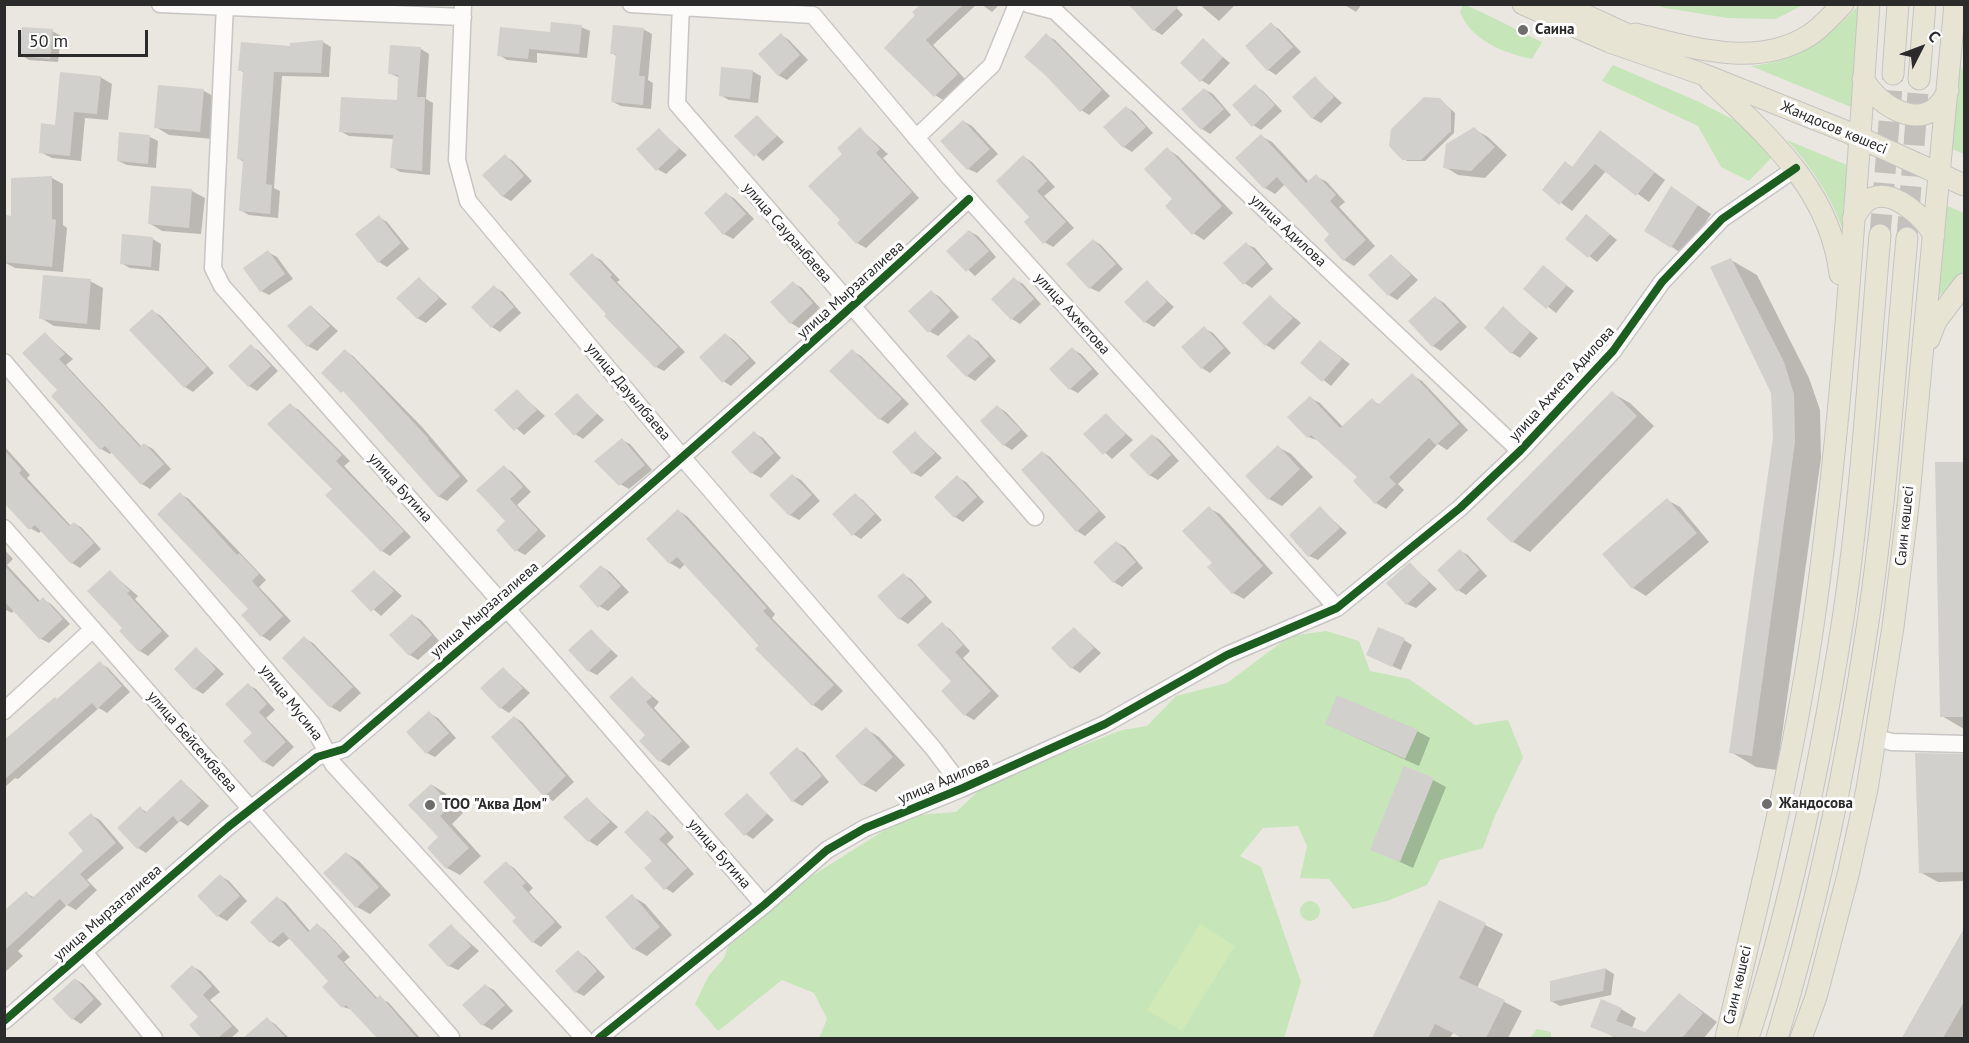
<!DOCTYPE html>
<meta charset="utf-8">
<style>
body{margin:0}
#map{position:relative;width:1969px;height:1043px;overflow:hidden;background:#eae7e0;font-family:"PT Sans",sans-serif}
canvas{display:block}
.frame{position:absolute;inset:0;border:6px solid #2b2b2b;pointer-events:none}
.north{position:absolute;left:1891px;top:18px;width:60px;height:60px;-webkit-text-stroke:4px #fff;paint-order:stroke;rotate:48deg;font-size:16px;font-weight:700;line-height:24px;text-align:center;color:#2b2b2b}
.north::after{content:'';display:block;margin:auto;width:21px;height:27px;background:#2b2b2b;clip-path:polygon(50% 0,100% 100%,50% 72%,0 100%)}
.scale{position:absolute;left:18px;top:30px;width:130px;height:27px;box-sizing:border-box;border:3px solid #2b2b2b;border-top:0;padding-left:8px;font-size:18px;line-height:21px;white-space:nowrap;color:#2b2b2b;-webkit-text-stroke:4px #fff;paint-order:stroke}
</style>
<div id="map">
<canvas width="1969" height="1043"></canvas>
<div class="frame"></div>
<div class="north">С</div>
<div class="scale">50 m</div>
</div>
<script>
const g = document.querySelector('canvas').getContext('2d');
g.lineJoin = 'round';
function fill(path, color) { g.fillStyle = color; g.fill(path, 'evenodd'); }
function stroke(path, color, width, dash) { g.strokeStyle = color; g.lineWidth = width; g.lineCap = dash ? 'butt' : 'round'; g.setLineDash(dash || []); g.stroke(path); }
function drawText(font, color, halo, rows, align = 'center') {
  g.font = font + ' "PT Sans",sans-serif'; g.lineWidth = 6; g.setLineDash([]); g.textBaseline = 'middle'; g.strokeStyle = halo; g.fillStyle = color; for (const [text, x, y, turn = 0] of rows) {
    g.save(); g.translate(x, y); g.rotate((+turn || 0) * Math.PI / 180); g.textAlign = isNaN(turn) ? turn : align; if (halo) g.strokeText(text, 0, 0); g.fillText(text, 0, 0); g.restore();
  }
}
fill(new Path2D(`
 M1463 5C1468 4 1531 37 1542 42L1532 59C1503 53 1471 40 1460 12Z
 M1656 5H1803L1776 19 1728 18 1665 8Z
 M1858 6 1851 107 1751 66C1796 62 1828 38 1858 6Z
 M1958 57 1964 75V154L1950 148Z
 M1613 65 1697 101 1742 124 1774 155 1749 181 1721 167 1698 126 1602 81Z
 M1787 140 1847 165 1842 228C1830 195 1811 166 1787 140Z
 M1945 205 1964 213V271L1937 298Z
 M1326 631 1359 641 1370 671 1409 679 1475 725 1508 720 1523 757 1494 818 1483 848 1440 860 1427 885 1387 901 1353 909 1329 879 1300 878 1307 846 1298 826 1263 828 1240 856 1261 867 1301 982 1284 1038H819L827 1019 814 993 782 980 718 1031 695 1004 708 977 724 958 729 943 804 881 907 816 956 812 987 783 1122 730 1147 726 1176 696 1227 683 1290 636Z
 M1300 911a10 10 0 1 1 20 0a10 10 0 1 1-20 0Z
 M1537 1029 1551 1032V1038H1530Z`), '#c6e5b9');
fill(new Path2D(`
 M1200 924 1235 946 1182 1031 1147 1010Z`), '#d0e9b7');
fill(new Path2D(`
 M923 4H977L933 45 965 79 943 100 935 95 917 15Z
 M981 4H1000L992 12Z
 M1173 4 1183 15 1162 35 1154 30Z
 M1199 4H1236L1219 21Z
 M1343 4H1362L1356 12Z
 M1271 24 1279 29 1301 52 1276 75 1268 70Z
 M581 27 590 31 587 58 537 53V63L507 60 499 55 551 33Z
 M643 29 652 34 648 80 653 83 651 109 621 106 613 102 617 56 611 53Z
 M52 31 61 36 58 62 29 60 21 55Z
 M781 35 789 40 808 60 787 80 778 75Z
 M1046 35 1055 40 1110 96 1089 115 1081 110Z
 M1203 40 1230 63 1209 85 1201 80Z
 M323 42 331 47 329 77 282 76 274 188 280 191 278 218 249 215 240 210 244 162 239 159 244 73 240 70 291 48V45Z
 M392 46 421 49 429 54 426 99 433 103 430 175 400 172 392 167 395 139 349 136 340 131 398 102 400 78 389 73Z
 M752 71 761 76 758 103 729 100 720 95Z
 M100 77 112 84 108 120 85 118 81 161 52 158 40 152Z
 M1315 78 1342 103 1321 123 1312 118Z
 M159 86 204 91 217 98 213 139 169 135 156 127Z
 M1255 86 1263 91 1282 111 1261 130 1253 125Z
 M1204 89 1213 94 1231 115 1210 134 1202 129 1183 109Z
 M1440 99 1455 113 1454 133 1425 161H1407L1403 158Z
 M1126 107 1134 112 1153 133 1132 152 1124 147Z
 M757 117 784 142 763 161 736 136Z
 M963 121 972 126 998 154 977 173 968 169Z
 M860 129 888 154 883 158 919 198 866 248 857 243 839 223 842 220 845 154Z
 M1474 129 1488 137 1507 155 1485 178 1458 175 1445 167Z
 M659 130 687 155 666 174 657 169Z
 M1601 132 1665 180 1649 202 1606 171 1572 211 1544 190 1566 163 1574 168Z
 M121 134 150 137 158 141 156 168 127 165 118 161Z
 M1261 136 1272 142 1309 182 1316 176 1327 182 1345 202 1339 207 1375 246 1354 266 1344 260 1331 234 1285 184 1275 194 1265 188Z
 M1167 149 1178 156 1233 213 1204 240 1193 233 1174 199Z
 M505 156 513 161 532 181 511 201 502 196Z
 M1024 157 1032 162 1055 187 1044 196 1074 228 1053 247 1044 242 1031 217Z
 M52 178 63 184V225L67 228 63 272 15 268 4 262 7 217H13Z
 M192 191 205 198 201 234 162 231 149 223Z
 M727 194 735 199 754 219 733 239 724 234Z
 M1684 196 1711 214 1684 255 1646 230Z
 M1587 216 1617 240 1597 262 1567 239Z
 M379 217 387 222 409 249 387 267 379 262Z
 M969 231 978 236 996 257 975 276 948 251Z
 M153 239 161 244 159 271 130 268 121 263Z
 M1093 240 1101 245 1123 269 1099 292 1090 288Z
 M1246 244 1255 248 1273 269 1252 288 1244 283Z
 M268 252 277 257 293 279 269 295 261 291Z
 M592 255 601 260 620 280 617 282 685 352 664 371 656 367 608 314Z
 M1391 255 1418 280 1397 300 1389 295Z
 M1731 260 1757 275 1809 378 1820 410 1821 458 1777 770 1756 767 1731 752 1774 438 1773 393Z
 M1543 267 1574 291 1556 313 1525 289Z
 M420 279 447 304 426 323 417 318Z
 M1014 279 1023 284 1041 304 1020 324 1012 319Z
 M90 281 103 288 100 330 54 326 41 318Z
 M1147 282 1174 307 1154 327 1145 322Z
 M793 283 802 288 820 308 799 328 791 323Z
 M494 287 503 292 521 313 500 332 492 327Z
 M931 292 940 297 959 317 938 336 929 331Z
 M1270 297 1301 323 1274 350 1266 345Z
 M1436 298 1444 303 1467 327 1441 351 1433 346Z
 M311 306 338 331 317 351 308 346 290 326Z
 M1503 308 1538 338 1520 358 1512 353Z
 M152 311 161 316 214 373 193 392 185 387 131 330Z
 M1204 328 1213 333 1231 353 1210 373 1202 368Z
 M45 334 73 359 66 365 142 447 144 444 153 449 171 469 150 489 142 484 112 451 110 454 101 449 59 390Z
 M726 335 734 340 756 363 731 386 723 381Z
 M969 336 978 341 996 361 975 381 967 376Z
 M1321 342 1350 364 1331 386 1302 363Z
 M251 346 259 351 278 371 257 391 249 386Z
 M1072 349 1081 354 1099 374 1078 393 1070 389Z
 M345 351 353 356 423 428 468 481 447 501 438 496 350 396 323 373Z
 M852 351 861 356 909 404 888 424 880 419Z
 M1412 375 1422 381 1468 430 1447 450 1438 444 1398 484 1404 490 1386 509 1376 503 1355 481 1359 477 1320 441 1308 437 1289 417 1310 398 1320 403 1343 427 1372 400 1380 405Z
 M517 391 545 416 524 435 496 410Z
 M1612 393 1630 403 1654 426 1530 552 1513 542Z
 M577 395 604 420 583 439 575 434Z
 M290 405 299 410 350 461 344 466 411 537 390 556 382 551 334 489Z
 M998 407 1006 412 1028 436 1012 450 1004 445 982 421Z
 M1106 415 1133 440 1112 459 1085 434Z
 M754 433 763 438 781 458 761 478 752 473Z
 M915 433 942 458 921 477 913 473Z
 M1152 435 1160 440 1179 461 1158 480 1149 475Z
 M622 440 630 444 652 470 629 489 620 484Z
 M4 446 30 475 27 478 71 526 74 523 82 528 101 549 80 568 72 563 42 530 39 533 30 528 4 494Z
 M1278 447 1291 454 1313 477 1282 506 1269 499Z
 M1042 452 1050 457 1106 517 1085 536 1077 531Z
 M1964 464V729L1942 716Z
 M504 467 512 472 531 492 517 505 546 536 525 555 516 550 507 521Z
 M793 476 801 480 820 501 799 520 790 515 772 495Z
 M957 477 966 482 984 502 963 522 955 517Z
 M180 494 189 499 266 580 259 587 291 621 270 641 262 636 250 609Z
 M855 495 863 500 882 520 861 539 853 534Z
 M1667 500 1680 507 1709 542 1646 596 1633 588Z
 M1209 508 1220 514 1273 573 1244 599 1233 593 1209 567 1214 563Z
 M1320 508 1347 533 1318 560 1309 556Z
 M679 511 688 517 775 614 772 618 843 691 822 711 813 705 685 564 680 569 670 563 648 539Z
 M1116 542 1125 547 1143 568 1122 587 1114 582Z
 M4 549 13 559 7 565 40 601 43 599 51 604 70 624 49 643 41 639 14 610 12 613 4 609Z
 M1460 551 1468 555 1487 576 1466 595 1458 590Z
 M1410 564 1437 589 1416 608 1407 604Z
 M602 567 610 572 629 592 608 611 599 606Z
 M374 571 402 596 381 616 353 591Z
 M110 572 138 596 135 599 169 636 148 656 140 651 124 628Z
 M903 575 911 579 932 602 908 624 900 619Z
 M412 615 421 620 439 641 418 660 410 655 391 635Z
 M942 624 950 629 970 651 963 658 999 696 974 720 965 715 953 681Z
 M1074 628 1101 653 1080 673 1072 668Z
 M591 631 618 656 597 675 589 671Z
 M304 638 313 643 361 693 340 712 331 707 284 658Z
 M1404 640 1412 645 1401 670 1376 659Z
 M197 649 224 674 203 694 195 689Z
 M100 663 108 668 130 692 107 713 99 708 18 779 15 778 4 788V742L58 701Z
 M503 668 530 693 509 713 501 708Z
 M632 678 659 702 654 708 690 747 669 766 660 761 642 741 647 735Z
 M248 685 256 689 275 710 266 718 294 747 273 767 264 762 254 733Z
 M429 713 438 718 456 738 435 757 427 753Z
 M514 717 522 722 574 782 553 801 545 796Z
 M1326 724 1417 731 1430 738 1419 766Z
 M866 729 879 737 905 765 876 792 863 785Z
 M797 749 805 753 829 782 802 806 793 801 771 773Z
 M1964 755V881L1938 882 1920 872Z
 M1433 780 1446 787 1413 868 1372 849Z
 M182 781 209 806 188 826 180 821 146 853 138 848 140 808 148 813Z
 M432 785 445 793 463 813 452 824 481 856 460 875 447 868 429 848 440 837Z
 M747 795 774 820 753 839 745 834Z
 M587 799 618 827 597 846 589 841Z
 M647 812 655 817 674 837 667 844 694 874 673 893 665 888 654 861Z
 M91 815 100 820 124 848 87 880 97 890 76 910 67 905 18 951 23 956 4 973V923L26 893 35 898 86 851Z
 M346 853 359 861 391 895 370 914 357 907Z
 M506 863 514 868 533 888 529 892 562 927 541 947 533 942 518 918Z
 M221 876 229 881 247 901 227 921 218 916Z
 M632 896 645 904 672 935 647 956 634 949Z
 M278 898 286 903 310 931 317 925 325 930 350 957 344 962 378 999 388 1002 420 1038H378L353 1010 343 1007 330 981 290 938 279 947 271 942Z
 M1440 902 1503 934 1477 988 1522 1011 1508 1038H1463L1453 1033 1450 1038H1374Z
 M451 926 479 951 458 970 449 966Z
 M1964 929V1038H1902Z
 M578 952 586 957 605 977 584 996 576 992Z
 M193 967 201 971 220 992 210 1000 239 1031 231 1038H203L191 1025 200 1017Z
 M1606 969 1614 974 1611 995 1560 1006 1551 1001Z
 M75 979 83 984 102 1004 81 1024 73 1019Z
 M486 986 494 990 513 1011 492 1030 483 1025 465 1005Z
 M1679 994 1717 1022 1704 1038H1616L1592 1026 1621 1009 1636 1018 1632 1028 1646 1034Z
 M267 1019 275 1024 289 1038H246Z`), '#0003');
fill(new Path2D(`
 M921 4H964L926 40 958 74 934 97 884 48 915 15 912 12Z
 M1128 4H1181L1153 31Z
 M551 22 582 25 579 54 529 49 528 59 497 56 500 27 550 32Z
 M1271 22 1293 47 1267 71 1245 46Z
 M613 25 644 28 639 76H645L643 105 611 102 616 54H610Z
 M22 27 53 29 50 59 19 56Z
 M781 33 800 55 778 76 758 54Z
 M1046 33 1102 90 1080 112 1045 75 1024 57Z
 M1203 38 1223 57 1200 82 1180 63Z
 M323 40 321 73 274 72 266 184 272 185 270 214 239 211 243 160 237 159 243 71H238L241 42 290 46V43Z
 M390 45 421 47 417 97H425L422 171 390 168 393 135 339 132 341 97 397 100 398 75 388 74Z
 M721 67 753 70 750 99 719 96Z
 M60 72 101 76 97 114 74 112 70 156 39 153 41 123 55 125Z
 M1315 76 1334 97 1312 119 1292 97Z
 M1255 84 1275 105 1252 127 1232 105Z
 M158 85 204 89 200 132 154 128Z
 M1204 88 1224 109 1201 130 1181 109Z
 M1424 97 1440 98 1451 110V131L1421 160H1402L1389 146 1391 129Z
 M1126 106 1146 127 1123 148 1103 127Z
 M757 115 777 136 754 157 734 136Z
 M963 120 990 149 967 170 940 141Z
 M860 127 880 149 876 153 912 192 856 244 837 223 840 220 808 186 842 154 837 148Z
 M1474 127 1495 147 1471 171 1443 168 1446 144Z
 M659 128 679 149 656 171 636 149Z
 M1600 130 1655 172 1636 196 1595 164 1559 205 1542 190 1565 161 1572 167Z
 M119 132 150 135 148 164 117 161Z
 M1261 134 1306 183 1316 174 1336 195 1330 201 1366 240 1343 261 1324 240 1329 234 1277 177 1264 189 1235 158Z
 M1167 147 1222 206 1192 235 1165 206 1172 199 1144 169Z
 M505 154 524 176 502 197 482 175Z
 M1023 155 1047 181 1037 191 1066 222 1043 244 1024 222 1029 217 996 181Z
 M52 176V219L56 220 52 267 4 262 6 215 11 216V178Z
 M151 186 192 189 189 228 148 224Z
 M1671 186 1698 205 1671 248 1644 231Z
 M726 192 746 214 723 235 704 213Z
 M1586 214 1610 234 1588 258 1565 239Z
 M379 215 401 243 378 263 355 234Z
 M969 230 989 251 966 272 946 251Z
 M122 234 153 237 151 267 120 264Z
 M1093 239 1116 264 1089 289 1066 264Z
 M1246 242 1266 263 1243 285 1223 263Z
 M268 250 285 274 260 292 243 268Z
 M592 253 612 275 610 277 678 347 655 368 604 316 606 314 569 274Z
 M1391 254 1411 275 1388 296 1368 275Z
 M1731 258 1784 362 1794 394 1795 442 1752 756 1729 753 1773 438 1771 393 1710 267Z
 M1543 265 1567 285 1546 309 1523 289Z
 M43 275 91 279 87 324 39 319Z
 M419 277 439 298 417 319 396 298Z
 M1014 277 1034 299 1011 320 991 299Z
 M1147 280 1167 302 1144 323 1124 302Z
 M793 281 813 303 790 324 770 302Z
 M494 285 514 307 491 328 471 307Z
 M931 290 951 311 928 333 908 311Z
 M1270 295 1293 318 1265 346 1242 323Z
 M1435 296 1459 322 1432 347 1408 321Z
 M310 305 330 326 307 347 287 326Z
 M1503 306 1530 332 1511 354 1484 328Z
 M152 309 207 367 184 388 129 330Z
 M1204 326 1224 348 1201 369 1181 347Z
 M45 332 65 354 59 359 140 447 144 443 164 464 141 485 105 446 100 450 51 396 57 390 22 353Z
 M725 333 749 358 722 383 699 357Z
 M969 334 989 356 966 377 946 356Z
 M1320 340 1342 359 1322 382 1300 363Z
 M251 344 271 366 248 387 228 366Z
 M1072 347 1092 369 1069 390 1049 369Z
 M345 349 429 439 428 440 460 476 438 497 343 391 341 393 321 373Z
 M852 349 902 399 879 420 829 371Z
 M1412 373 1459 424 1436 445 1429 438 1389 477 1396 484 1375 504 1353 481 1357 477 1311 435 1307 438 1287 417 1310 396 1340 428 1372 398 1378 405Z
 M517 389 537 410 514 431 494 410Z
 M1612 391 1637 416 1512 543 1486 519Z
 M577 393 597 414 574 436 554 414Z
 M290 403 342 455 336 461 404 531 381 552 325 495 332 489 267 424Z
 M997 405 1021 430 1003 446 980 421Z
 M1106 413 1126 434 1103 455 1083 434Z
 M754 431 774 453 751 474 731 452Z
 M915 431 935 453 912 474 892 452Z
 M1152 434 1171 455 1149 476 1129 455Z
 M622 438 645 465 619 486 594 461Z
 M1278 445 1300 469 1268 500 1245 476Z
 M4 450 22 470 19 473 69 526 74 522 94 543 71 564 35 525 29 530 4 503Z
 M1042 451 1099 511 1076 532 1021 470Z
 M1935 462H1965V717H1940Z
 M504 465 523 487 510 499 538 530 515 552 496 530 505 521 476 490Z
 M792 474 812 495 789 516 769 495Z
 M957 475 977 497 954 518 934 497Z
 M180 492 237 555 239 553 259 574 252 581 283 616 261 637 241 615 248 609 157 514Z
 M855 493 875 514 852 536 832 514Z
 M1667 498 1697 533 1632 589 1602 554Z
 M1209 506 1263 566 1232 594 1207 567 1212 563 1182 531Z
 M1320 506 1340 528 1308 557 1289 535Z
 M678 509 767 608 763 611 834 685 812 706 755 649 759 645 677 557 669 564 646 539Z
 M1116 541 1136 562 1113 583 1093 562Z
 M1460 549 1479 570 1457 592 1437 570Z
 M1410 562 1429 583 1406 605 1386 583Z
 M4 565 38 602 43 597 63 619 40 640 4 601Z
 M601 565 621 586 598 608 579 586Z
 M110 570 130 591 127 593 162 631 139 652 119 631 122 628 87 591Z
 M374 570 394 591 371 612 351 591Z
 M903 573 925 596 899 620 877 596Z
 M412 614 432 635 409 656 389 635Z
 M942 622 963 645 955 652 991 691 964 716 941 691 951 681 917 645Z
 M1074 627 1094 648 1071 669 1051 648Z
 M1378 627 1405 638 1392 667 1366 655Z
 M591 629 611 650 588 672 568 650Z
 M304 636 353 687 330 708 282 658Z
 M196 647 216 669 194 690 174 669Z
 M100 661 122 686 97 709 92 703 4 780V740L55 697 57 699Z
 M503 667 523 688 500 709 480 688Z
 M632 676 652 697 646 702 682 741 659 762 639 741 645 735 609 697Z
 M248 683 267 704 259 712 286 742 263 763 243 741 252 733 225 704Z
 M1337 695 1418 730 1405 759 1325 724Z
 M429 711 449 733 426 754 406 732Z
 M514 716 566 776 544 797 491 737Z
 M866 727 893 757 862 786 835 756Z
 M797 747 822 776 792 802 769 773Z
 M1915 753 1965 754V872L1919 873Z
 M1404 766 1434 778 1400 862 1370 850Z
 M181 779 201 801 178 822 173 816 137 849 117 828 140 806 145 813Z
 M431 784 451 805 440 816 469 848 446 869 427 848 438 837 408 805Z
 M747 793 767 814 744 836 724 814Z
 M587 797 610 822 588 842 563 817Z
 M647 810 667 832 659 839 687 868 664 890 644 868 652 861 624 832Z
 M91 813 116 843 80 874 90 885 66 906 60 899 4 951V911L26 891 32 898 83 851 68 833Z
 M346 852 379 887 356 908 323 873Z
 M506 861 526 883 522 886 555 922 532 943 512 921 516 918 483 882Z
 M220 874 240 896 217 917 197 896Z
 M632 894 660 927 633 950 605 917Z
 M277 896 308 932 317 923 343 951 337 956 376 999 380 995 417 1038H377L346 1005 342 1008 322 987 328 981 283 932 270 943 250 922Z
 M1439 900 1486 923 1459 978 1505 1000 1486 1038H1463L1435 1024 1428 1038H1372Z
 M451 924 471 946 448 967 428 945Z
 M1965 927V1000L1943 1038H1902Z
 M578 950 597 971 575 993 555 971Z
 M192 965 212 986 203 995 232 1026 218 1038H201L189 1025 198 1017 170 986Z
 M1606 968 1603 991 1550 1002V981Z
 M75 978 94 999 72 1020 52 999Z
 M485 984 505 1005 482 1026 462 1005Z
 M1679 993 1703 1013 1682 1038H1618L1590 1027 1601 999 1622 1008 1616 1021 1645 1032Z
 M267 1017 286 1038H243Z`), '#d2d0cc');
stroke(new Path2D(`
 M1880 235 1893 74
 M1907 238 1919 79`), '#c4c1bc', 21, [21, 10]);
const minor = new Path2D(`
 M160 4 463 17
 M225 4 213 268 222 286 507 609 764 905
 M463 4 457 160 468 201 683 458 933 748 963 788
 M631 4 813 15 950 178 1337 608
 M681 4 677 104 1035 517
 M1028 4 1055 11 1520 451
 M916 138 992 65 1017 4
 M4 362 312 724 333 764 584 1038
 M4 528 451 1037
 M4 711 93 629
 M1876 738 1892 742 1964 744
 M84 952 154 1038
 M4 1021 228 827 317 757 344 749C555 568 766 388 969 199
 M599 1038 764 905 827 850 865 828 963 788 1105 724 1227 655 1337 608 1460 508 1520 451 1613 351 1662 282 1722 219 1796 168`);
const major = new Path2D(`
 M1523 4 1610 42 1702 74 1845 131 1964 185
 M1561 4 1648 44
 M1635 34C1691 47 1755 69 1808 36 1821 28 1832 15 1843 4
 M1893 74 1898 4
 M1863 79C1881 110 1930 136 1948 90
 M1919 79 1925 4
 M1710 81C1768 137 1830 189 1840 274
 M1853 219C1858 211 1863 201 1872 198 1895 189 1924 218 1934 235
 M1929 339 1936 321 1964 284
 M1726 1038C1759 897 1795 756 1815 612 1843 411 1855 207 1869 4
 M1748 1038C1792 903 1821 760 1843 619 1862 492 1869 363 1880 235
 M1777 1038C1818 903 1847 762 1868 622 1887 495 1895 366 1907 238
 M1801 1038 1816 997 1848 875 1867 789 1893 627 1908 506 1955 4`);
stroke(minor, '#c7c6c5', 19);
stroke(major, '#c5c4c1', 23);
stroke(minor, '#fcfbfa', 16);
stroke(major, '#e7e4d4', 21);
stroke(new Path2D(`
 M4 1021 228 827 317 757 344 749C555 568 766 388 969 199
 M599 1038 764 905 827 850 865 828 963 788 1105 724 1227 655 1337 608 1460 508 1520 451 1613 351 1662 282 1722 219 1796 168`), '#1b5e20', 8);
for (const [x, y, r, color] of [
 [1523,30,6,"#6e6d6a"],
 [1767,804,6,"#6e6d6a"],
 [430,805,6,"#6e6d6a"]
]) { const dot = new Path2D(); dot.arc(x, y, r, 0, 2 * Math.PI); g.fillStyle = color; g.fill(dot); stroke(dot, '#fff', 2); }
drawText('bold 15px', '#2b2b2b', '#fff', [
 ["Саина",1535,30],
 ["Жандосова",1779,804],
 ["ТОО \"Аква Дом\"",442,805]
], 'left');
drawText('15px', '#2b2b2b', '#fff', [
 ["Жандосов көшесі",1834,128,23],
 ["улица Адилова",1288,231,43],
 ["улица Сауранбаева",787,233,49],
 ["улица Мырзагалиева",851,290,-42],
 ["улица Ахметова",1072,314,48],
 ["улица Ахмета Адилова",1562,384,-48],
 ["улица Дауылбаева",628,392,50],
 ["улица Бутина",400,488,48],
 ["Саин көшесі",1905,526,-84],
 ["улица Мырзагалиева",485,610,-41],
 ["улица Мусина",291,703,52],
 ["улица Бейсембаева",192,742,49],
 ["улица Адилова",944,781,-23],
 ["улица Бутина",719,854,49],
 ["улица Мырзагалиева",108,913,-41],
 ["Саин көшесі",1738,985,-77]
]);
</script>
